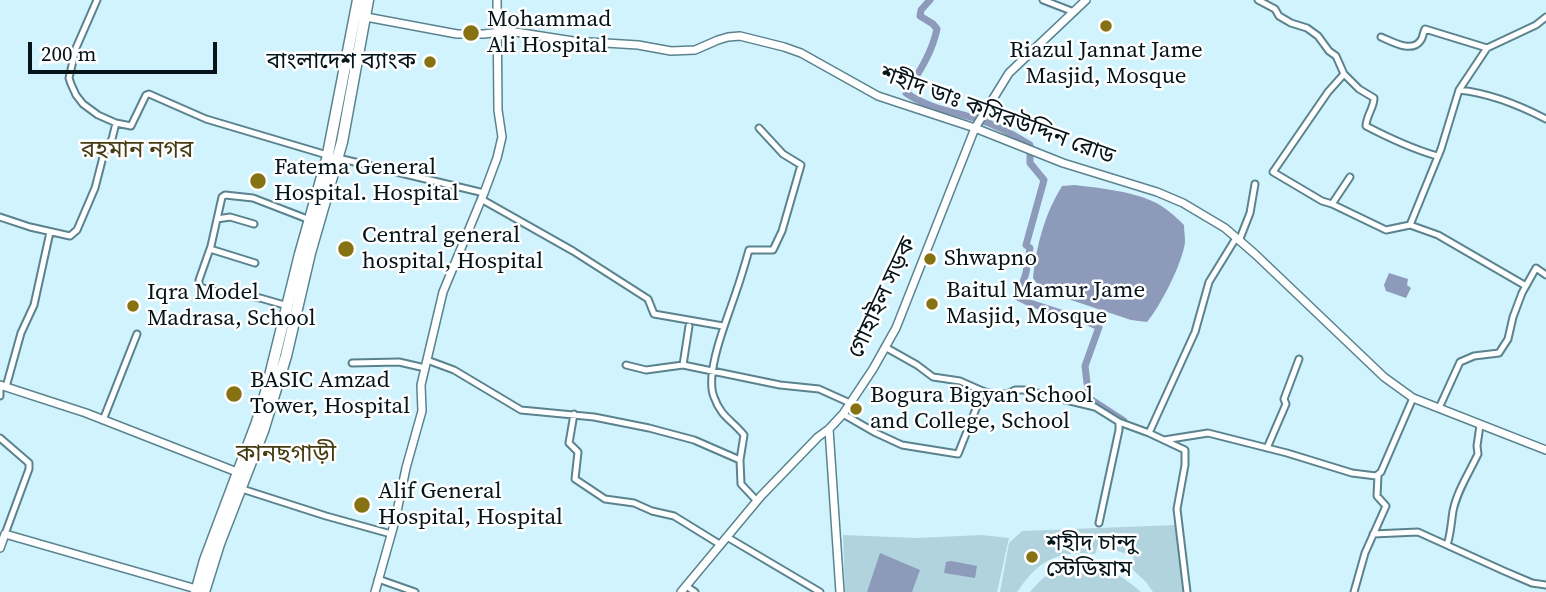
<!DOCTYPE html>
<meta charset="utf-8">
<style>
body{margin:0}
#map{position:relative;width:1546px;height:592px;overflow:hidden;background:#d0f3fd;font-family:"Source Serif 4",serif}
canvas{display:block}
.scale{position:absolute;left:28px;top:42px;width:189px;height:32px;box-sizing:border-box;border:4px solid #041419;border-top:0;padding-left:9px;font-size:21px;line-height:24px;white-space:nowrap;color:#041419;-webkit-text-stroke:5px #fff;paint-order:stroke}
</style>
<div id="map">
<canvas width="1546" height="592"></canvas>
<div class="scale">200 m</div>
</div>
<script>
const g = document.querySelector('canvas').getContext('2d');
g.lineJoin = 'round';
function fill(path, color) { g.fillStyle = color; g.fill(path, 'evenodd'); }
function stroke(path, color, width, dash) { g.strokeStyle = color; g.lineWidth = width; g.lineCap = dash ? 'butt' : 'round'; g.setLineDash(dash || []); g.stroke(path); }
function drawText(font, color, halo, rows, align = 'center') {
  g.font = font + ' "Source Serif 4","Noto Sans Bengali",serif'; g.lineWidth = 5; g.setLineDash([]); g.textBaseline = 'middle'; g.strokeStyle = halo; g.fillStyle = color; for (const [text, x, y, turn = 0] of rows) {
    g.save(); g.translate(x, y); g.rotate((+turn || 0) * Math.PI / 180); g.textAlign = isNaN(turn) ? turn : align; if (halo) g.strokeText(text, 0, 0); g.fillText(text, 0, 0); g.restore();
  }
}
fill(new Path2D(`
 M1176 525 1184 592H1153L1146 582 1130 567 1134 558 1124 553 1098 545 1095 554C1057 550 1038 561 1017 592H1000L1009 543 1022 531Z
 M843 535 917 538 982 535 1009 538 997 592H845Z
 M1085 564C1107 567 1124 577 1141 592H1030C1046 572 1060 566 1085 564Z`), '#b1d3dd');
fill(new Path2D(`
 M1075 185C1099 188 1130 191 1152 201 1164 206 1175 216 1184 225 1184 230 1185 236 1185 242 1183 262 1160 307 1147 322L1131 320 1053 294 1039 286 1033 278C1036 246 1045 213 1062 186Z
 M1389 273 1408 279 1407 285 1411 288 1406 298 1386 291 1384 285Z
 M880 553 920 570 912 592H867Z
 M951 561 977 566 975 578 944 573 946 562Z`), '#8d9aba');
stroke(new Path2D(`
 M930 0 921 10 920 16 933 24 937 29C932 53 919 72 906 93 928 108 950 111 974 118 994 124 1013 134 1030 145V163L1044 180 1026 245 1030 248 1026 273 1018 297 1030 303 1086 321 1099 327 1085 366 1087 383 1090 399 1124 421`), '#8d9aba', 7);
const street = new Path2D(`
 M97 0 76 48 69 78 71 84 76 95 83 104 98 115 116 123 131 126 146 95 149 94 206 119 327 155
 M1043 0 1074 12
 M1258 0 1275 9 1279 16 1291 23 1307 28 1318 36 1329 51 1336 56 1344 74 1359 89 1374 98C1374 108 1366 116 1366 126 1389 138 1413 149 1437 156
 M1381 37C1391 41 1412 54 1421 40 1423 37 1423 33 1425 29L1487 48
 M1344 74 1328 92 1273 172 1322 201 1332 204 1386 230 1410 225 1441 149 1459 90 1487 48 1536 25 1546 17
 M1459 90C1489 93 1519 105 1546 119
 M338 158 484 193
 M481 199 573 251 648 299 654 314 723 326
 M1332 204 1350 177
 M0 217 30 227 70 236 77 230 95 188 104 153 112 139 116 123
 M217 219 230 217 254 224
 M1410 225 1438 235 1526 286
 M1239 241 1250 213 1255 184
 M210 249 255 263
 M288 306 260 298 208 290 199 286V280L211 246 222 197 225 195 253 198 310 220
 M885 347 917 365 933 377 960 381 985 392 996 394H1007L1015 390H1024L1095 407 1119 422 1149 433 1185 450V465L1177 509 1187 592
 M427 360 454 370 521 410 594 417 649 428 694 440 740 460 741 484 757 501
 M352 363 399 362 425 368
 M626 365 646 370 683 365 780 385 819 389 850 403
 M683 365 689 326
 M6 387 21 333 34 305 50 232
 M0 388V396
 M1439 408 1460 362 1474 356 1499 353 1508 339 1513 317 1522 293 1536 268 1546 275
 M574 414 569 443 578 452 575 479 605 499 634 503 652 511 674 516 721 545
 M843 414 876 433 902 445 958 454 983 391
 M103 420 137 334
 M1149 433 1195 332 1209 282 1236 238
 M0 438 29 463V469L5 534
 M1164 440 1208 433 1287 453 1352 473 1376 476 1381 472 1413 398
 M1267 448 1286 404 1284 399 1299 359
 M740 460 744 435C732 420 721 417 714 397 704 373 728 317 736 292 741 278 745 264 749 250H773L782 231 801 165 783 154 759 128
 M242 489 326 516 391 534
 M1099 523 1119 430V422
 M1373 534 1418 532 1504 571 1532 583 1546 585
 M727 537 820 592
 M1447 545C1451 533 1451 523 1453 511 1457 491 1469 473 1478 454L1477 446 1480 425
 M378 579 415 592
 M686 586 695 592
 M1354 592 1365 553 1386 506 1377 496 1378 475`);
const secondary = new Path2D(`
 M366 17 457 34H484L509 31 573 41 638 45 671 51 695 50 718 40 728 37 740 36 784 47 801 53 878 96 975 128 1063 163 1157 192 1183 203 1225 228 1255 254 1384 377 1413 398 1546 450
 M0 385 86 413 242 474
 M829 429 840 592
 M0 548 5 534 200 590
 M375 592 395 521 406 468 422 411 421 385 443 292 484 193 497 158 502 137 498 110 497 0
 M681 592 761 496 818 437 829 429 843 414 873 369 896 328 975 128 1009 73 1086 0`);
const highway = new Path2D(`
 M196 592 205 560 257 422 266 392 300 254 327 159 358 0
 M204 592 219 544 263 431 286 356 310 253 342 142 368 0`);
stroke(street, '#5a838e', 9);
stroke(secondary, '#5a838e', 10);
stroke(highway, '#5a838e', 13);
stroke(street, '#fff', 5);
stroke(secondary, '#fff', 7);
stroke(highway, '#fff', 10);
for (const [x, y, r, color] of [
 [1106,26,7,"#877213"],
 [471,33,9,"#877213"],
 [430,62,7,"#877213"],
 [258,181,9,"#877213"],
 [346,249,9,"#877213"],
 [930,259,7,"#877213"],
 [932,304,7,"#877213"],
 [133,306,7,"#877213"],
 [234,394,9,"#877213"],
 [856,409,7,"#877213"],
 [362,505,9,"#877213"],
 [1032,557,7,"#877213"]
]) { const dot = new Path2D(); dot.arc(x, y, r, 0, 2 * Math.PI); g.fillStyle = color; g.fill(dot); stroke(dot, '#fff', 2.5); }
drawText('23px', '#041419', '#fff', [
 ["Mohammad",487,20],
 ["Ali Hospital",487,46],
 ["Riazul Jannat Jame",1106,51,"center"],
 ["Masjid, Mosque",1106,77,"center"],
 ["বাংলাদেশ ব্যাংক",416,62,"right"],
 ["Fatema General",274,168],
 ["Hospital. Hospital",274,194],
 ["Central general",362,236],
 ["hospital, Hospital",362,262],
 ["Shwapno",944,259],
 ["Baitul Mamur Jame",946,291],
 ["Masjid, Mosque",946,317],
 ["Iqra Model",147,293],
 ["Madrasa, School",147,319],
 ["BASIC Amzad",250,381],
 ["Tower, Hospital",250,407],
 ["Bogura Bigyan School",870,396],
 ["and College, School",870,422],
 ["Alif General",378,492],
 ["Hospital, Hospital",378,518],
 ["শহীদ চান্দু",1046,544],
 ["স্টেডিয়াম",1046,570]
], 'left');
drawText('23px', '#041419', '#fff', [
 ["শহীদ ডাঃ কসিরউদ্দিন রোড",997,116,20],
 ["গোহাইল সড়ক",883,298,-65]
]);
drawText('24px', '#463c13', '#fff', [
 ["রহমান নগর",137,151],
 ["কানছগাড়ী",286,455]
]);
</script>
